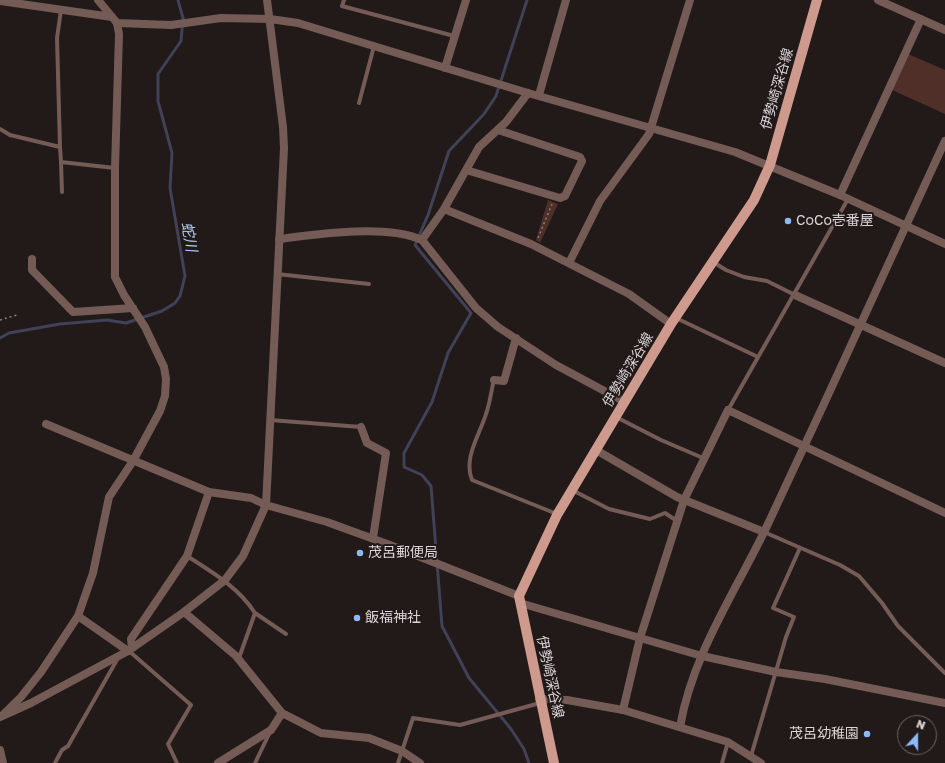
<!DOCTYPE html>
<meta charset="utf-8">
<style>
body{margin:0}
#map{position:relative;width:945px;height:763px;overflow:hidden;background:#211a19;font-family:"Golos Text",sans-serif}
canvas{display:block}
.north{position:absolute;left:897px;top:715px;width:40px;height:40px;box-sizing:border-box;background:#211a19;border:1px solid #6b6564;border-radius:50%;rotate:21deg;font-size:11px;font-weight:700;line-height:16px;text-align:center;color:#dad5d4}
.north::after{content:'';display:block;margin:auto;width:14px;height:18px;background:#8bb9fc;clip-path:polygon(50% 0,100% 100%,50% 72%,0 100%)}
</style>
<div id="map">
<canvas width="945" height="763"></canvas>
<div class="north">N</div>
</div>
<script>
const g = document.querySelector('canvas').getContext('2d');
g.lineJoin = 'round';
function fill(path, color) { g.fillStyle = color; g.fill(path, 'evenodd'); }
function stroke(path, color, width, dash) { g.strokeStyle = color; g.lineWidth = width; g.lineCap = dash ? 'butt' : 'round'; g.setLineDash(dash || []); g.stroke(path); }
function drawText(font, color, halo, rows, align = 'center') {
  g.font = font + ' "Golos Text","Noto Sans JP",sans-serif'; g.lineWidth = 4; g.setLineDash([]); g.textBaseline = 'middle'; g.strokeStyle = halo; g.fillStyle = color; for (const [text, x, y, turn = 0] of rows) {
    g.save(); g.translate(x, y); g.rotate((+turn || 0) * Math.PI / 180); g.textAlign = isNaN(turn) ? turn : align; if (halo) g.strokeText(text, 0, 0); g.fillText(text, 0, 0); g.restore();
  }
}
fill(new Path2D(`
 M908 54 945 70V114L892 90Z
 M548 200 558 204 540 243 536 240Z`), '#502f28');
stroke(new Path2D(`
 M527 0 496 96 484 114 449 151 428 215 415 245 471 313 448 353 432 402 404 453V467L422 475 431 486 442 626 469 678 511 729 524 749 529 763
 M0 338 9 333 60 324 107 320 126 323 162 311 175 303 180 296 185 276 170 188 172 153 158 101V74L181 41 183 18 178 0`), '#414157', 3);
stroke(new Path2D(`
 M538 238 552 204
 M0 320 17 315`), '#86807f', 1.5, [2, 3]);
stroke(new Path2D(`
 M344 0 342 6 454 36
 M359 103 374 46
 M0 129 10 135 60 147 61 162 115 168
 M60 147 57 38 61 10
 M61 162 62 192
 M713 262 726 270 744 277 767 281 795 295
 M277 274 369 284
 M676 318 758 357
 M494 380C491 391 490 403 486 414 480 434 463 458 472 480L557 514
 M728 410 848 199
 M616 417 661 440 703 458
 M270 420 361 427
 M572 490 609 509 650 519 665 513 677 521
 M764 532 840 565 859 576 882 603 898 626 945 673
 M187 556C212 572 238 587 255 613L239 658
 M255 613 286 634
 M129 651 191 705 168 744 177 763
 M751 756 786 637 794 617 773 608 800 548
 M55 763 62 750 68 746 118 658
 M255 763 270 732
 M398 763 413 718 460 725 540 703
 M722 763 728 742`), '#745b55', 4);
stroke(new Path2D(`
 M878 0 945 30
 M0 1 112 17
 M445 68 466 0
 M539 95 566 0
 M466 170 560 198 565 196 582 161 580 157 498 130
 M840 195 921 19
 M444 209 531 244 629 294 671 324
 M279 239C318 234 386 224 422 240L476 308 498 327 556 365 625 402
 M422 240 444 209 479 147 506 122 528 93
 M32 259V270L73 312 133 308
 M569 263 600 201 649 134 690 0
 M795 295 945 363
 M494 380 504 381 516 338
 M46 424 209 492 251 498 266 505
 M361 427 367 443 386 453 373 538
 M596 450 677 497 764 532
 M520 603 702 656 776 672 825 679 945 703
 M184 612 236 656 282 713 321 733 369 738 402 751 420 763
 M78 616 128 651
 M132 648 131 639 187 556 209 492
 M623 710 640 638 684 500 728 410 945 513
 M2 716 21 697 41 672 78 616 93 573 109 497 133 461 160 411 165 396 166 379 164 367 145 327 124 295 115 277V168L119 34 117 23
 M0 750 3 763
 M218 763 271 730 282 713`), '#745b55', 8);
stroke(new Path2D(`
 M98 0 117 23 171 25 221 18 270 19 298 23 528 93 735 152 840 195 945 244
 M266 505 327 522 390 545 519 596
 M539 699 567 700 623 710 728 742 761 763
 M0 717 31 703 128 651 184 612 225 580 243 556 266 505 284 148 283 127 267 0
 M680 727C692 655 736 591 767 526 827 398 886 270 945 141`), '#745b55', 8);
stroke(new Path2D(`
 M554 763 519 596 557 515 671 324 754 200 770 165 817 0`), '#ce9a8e', 10);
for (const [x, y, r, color] of [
 [788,221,4,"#8bb9fc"],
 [360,553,4,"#8bb9fc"],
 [357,618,4,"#8bb9fc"],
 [867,734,4,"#8bb9fc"]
]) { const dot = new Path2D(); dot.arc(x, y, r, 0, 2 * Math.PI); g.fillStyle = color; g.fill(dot); stroke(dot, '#211a19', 1.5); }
drawText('14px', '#dad5d4', '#211a19', [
 ["伊勢崎深谷線",777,89,-74],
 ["伊勢崎深谷線",628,370,-59],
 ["伊勢崎深谷線",550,677,78]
]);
drawText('14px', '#dad5d4', '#211a19', [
 ["CoCo壱番屋",796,221],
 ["茂呂郵便局",368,553],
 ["飯福神社",365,618],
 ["茂呂幼稚園",859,734,"right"]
], 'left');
drawText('italic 15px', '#b1cdf5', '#211a19', [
 ["蛇川",189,237,80]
]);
</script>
